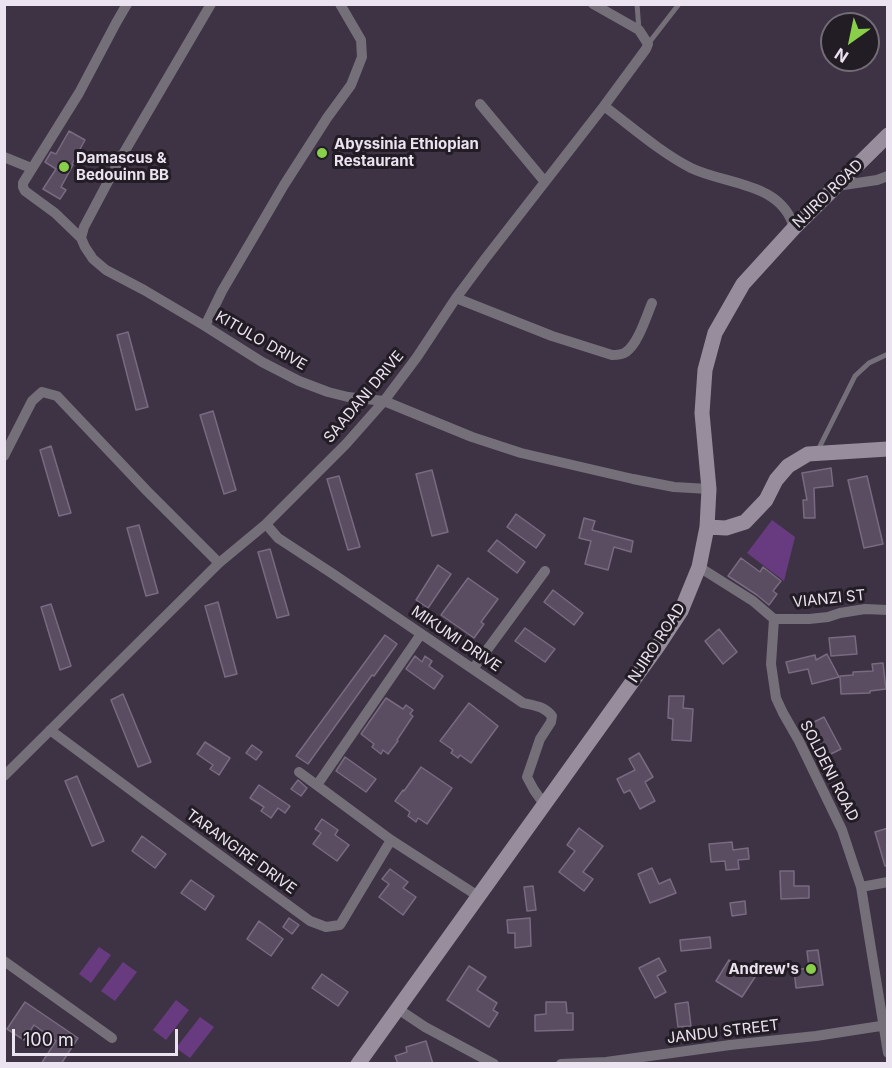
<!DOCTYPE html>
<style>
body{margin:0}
#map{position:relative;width:892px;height:1068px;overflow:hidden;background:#3e3245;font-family:Inter,sans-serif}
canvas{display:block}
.frame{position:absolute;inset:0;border:6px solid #ebe3f0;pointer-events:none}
.north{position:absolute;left:820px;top:12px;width:60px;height:60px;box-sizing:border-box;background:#221c25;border:2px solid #726c76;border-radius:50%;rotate:213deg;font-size:16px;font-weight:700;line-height:24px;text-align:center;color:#ebe3f0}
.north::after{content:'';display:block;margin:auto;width:21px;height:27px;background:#89cf49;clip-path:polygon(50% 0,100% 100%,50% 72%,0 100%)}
.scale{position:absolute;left:12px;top:1029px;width:166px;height:27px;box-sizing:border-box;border:3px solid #ebe3f0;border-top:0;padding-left:8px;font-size:18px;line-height:21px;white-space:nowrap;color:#ebe3f0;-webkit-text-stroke:4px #221c25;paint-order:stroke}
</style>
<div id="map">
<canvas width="892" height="1068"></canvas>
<div class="frame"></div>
<div class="north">N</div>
<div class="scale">100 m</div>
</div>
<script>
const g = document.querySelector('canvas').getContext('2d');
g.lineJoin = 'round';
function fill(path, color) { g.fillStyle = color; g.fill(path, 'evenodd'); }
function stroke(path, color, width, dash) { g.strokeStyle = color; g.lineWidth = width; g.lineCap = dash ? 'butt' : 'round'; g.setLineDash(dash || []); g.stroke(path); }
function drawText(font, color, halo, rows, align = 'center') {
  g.font = font + ' Inter,sans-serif'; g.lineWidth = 6; g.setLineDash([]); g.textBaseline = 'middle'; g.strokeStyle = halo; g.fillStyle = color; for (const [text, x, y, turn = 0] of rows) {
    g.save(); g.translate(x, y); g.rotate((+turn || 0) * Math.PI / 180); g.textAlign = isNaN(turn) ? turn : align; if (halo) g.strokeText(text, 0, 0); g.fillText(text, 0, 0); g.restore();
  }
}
fill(new Path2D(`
 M772 520 795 537 784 581 747 553Z
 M99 947 111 955 91 983 79 974Z
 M123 962 137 972 115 1001 101 991Z
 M176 1000 189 1010 166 1040 153 1030Z
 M200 1017 214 1027 190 1058 176 1048Z`), '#683b80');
const building = new Path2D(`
 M69 131 85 140 72 164 73 165 61 187 66 190 60 199 43 189 56 169 45 162 51 152 56 154Z
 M128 332 148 407 136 410 117 335Z
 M213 411 236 490 224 494 200 415Z
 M51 446 71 513 59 516 40 450Z
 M831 468 833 486 814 488 815 518H804L803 500H807L802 473Z
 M432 470 448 532 432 536 416 474Z
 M339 476 360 547 348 550 327 479Z
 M867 476 883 544 864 548 848 480Z
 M516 514 545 535 536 548 507 527Z
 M584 518 595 521 592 530 633 541 631 552 614 547 608 570 585 564 591 541 579 538Z
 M139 525 158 593 146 596 127 528Z
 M497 540 525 562 517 573 488 551Z
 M270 549 289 615 277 618 258 552Z
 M741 558 760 572 763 567 781 581 773 591 777 594 769 605 757 595 728 576Z
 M438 565 451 574 428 608 416 600Z
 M468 578 498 599 481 622 484 624 474 638 441 615Z
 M553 590 583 613 574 625 544 602Z
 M218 602 237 674 225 677 205 606Z
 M51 604 71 666 60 670 41 607Z
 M525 628 555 649 545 662 515 641Z
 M719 629 737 652 723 664 705 641Z
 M385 635 397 644 374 676 372 675 308 764 296 756Z
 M855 636 857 654 831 656 829 638Z
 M827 654 839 677 812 684 808 669 789 673 786 662 815 655 816 660Z
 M415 656 422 662 425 656 432 661 429 666 443 676 434 689 406 669Z
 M883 663 886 689 870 691V693L841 694 840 676 853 675V672L873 671 872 664Z
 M123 694 151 762 138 767 111 700Z
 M669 696H684L683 708 693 709 691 741 672 740 673 719 668 718Z
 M386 698 403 709 406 705 413 710 410 714 413 716 397 740 398 741 388 754 383 750 381 754 372 747 374 744 361 734Z
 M469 703 498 726 471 763 460 755 458 758 451 753 453 750 440 741Z
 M824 717 841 749 827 756 810 724Z
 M205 742 230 758 219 775 210 769 213 765 197 754Z
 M252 745 262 752 256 760 246 753Z
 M639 753 653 777 645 782 655 801 640 809 630 790 624 793 617 779 635 770 629 759Z
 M345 757 376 779 366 792 336 771Z
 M421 767 452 788 427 824 418 818 416 822 408 816 410 812 395 801 403 790 404 791Z
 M77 776 104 841 92 846 65 781Z
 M298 780 307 788 301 796 291 789Z
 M259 785 290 806 285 813 278 808 271 818 261 811 264 807 250 798Z
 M322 819 338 830 335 835 349 845 337 861 313 844 321 833 315 829Z
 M579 828 603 846 583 872 593 879 584 891 559 872 575 851 567 845Z
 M888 828V866H885L875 832Z
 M142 836 166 854 155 868 132 851Z
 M732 842 733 850 748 848 749 859 738 860 739 869 726 870 725 861 711 862 709 844Z
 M652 868 659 884 670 879 676 893 650 903 638 874Z
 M390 869 408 882 403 888 416 897 403 915 379 897 389 884 382 879Z
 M780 871H794V886H809V898L781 899Z
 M191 880 214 896 205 910 181 893Z
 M533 886 536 910 527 911 524 887Z
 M745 901 746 914 732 916 730 903Z
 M289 918 299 925 292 934 283 927Z
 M530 918 531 946 515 948V933H508L507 920Z
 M259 921 283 939 271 956 247 939Z
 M710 937 711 948 681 951 680 940Z
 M818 950 823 985 796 988 794 970 809 968 807 951Z
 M659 958 666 971 657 976 666 992 655 998 639 968Z
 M729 960 755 977 742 997 716 981Z
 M469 966 486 977 477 990 497 1003 493 1010 498 1013 489 1027 447 1000Z
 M322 974 348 992 338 1006 312 988Z
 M25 1002 78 1038 61 1064H41L56 1041 34 1025 24 1040 7 1029Z
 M546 1002H566L567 1013H573V1030L535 1031V1015L546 1014Z
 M688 1002 691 1026 678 1027 675 1004Z
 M426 1041 433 1064H398L395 1056 407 1052 406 1047Z`);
fill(building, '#5a4d61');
stroke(building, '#786a80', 1.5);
stroke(new Path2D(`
 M637 4 639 30
 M648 44 679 4
 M817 452 855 376 869 363 888 354`), '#756f79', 5);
stroke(new Path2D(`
 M211 4 119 161 84 227 81 238 85 247 93 259 106 270 144 290 205 326 262 362 299 381 328 392 348 397 384 401 472 437 521 453 633 479 674 487 709 489
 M480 104 545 182
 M604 106C632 127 660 152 691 168 726 185 782 182 794 228
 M4 157 31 168
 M837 186 877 180 888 176
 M81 238 55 213 25 191 23 187V183L79 93 116 23 127 4
 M456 298 552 336 612 355C617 355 622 355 626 352 638 344 646 317 652 303
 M205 326 222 291 284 185 327 118 351 85 362 57 361 40 340 4
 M4 456 32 401 42 392 57 396 147 491 219 563
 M266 524 278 538 333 574 523 703C535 706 544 706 552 716L551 722 540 739 527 777 534 790 544 804
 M699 567 753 601 774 619 771 664 776 698 783 713 799 741 842 830 861 887 888 1053
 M774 619H809L828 617 840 613 865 609 888 610
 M473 669 545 571
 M50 730 147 802 310 921 326 927 340 925 391 840
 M299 772 391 840 478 896
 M4 776 219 563 266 524 346 444 384 401 417 357 456 298 485 259 604 106 646 49 648 44 639 30 593 4
 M317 785 421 634
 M861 887 888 882
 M4 961 112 1038
 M398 1009 425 1027 494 1064
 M561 1064 606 1062 730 1045 816 1036 887 1025`), '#756f79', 10);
stroke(new Path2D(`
 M707 527 726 528 745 522 766 500 776 480 788 466 808 454 888 449
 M358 1064 658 646 681 611 699 567 707 527 709 489 702 413 705 370 715 333 743 284 794 228 888 135`), '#978d9d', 15);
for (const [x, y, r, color] of [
 [322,153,6,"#89cf49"],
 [64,167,6,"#89cf49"],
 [811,969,6,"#89cf49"]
]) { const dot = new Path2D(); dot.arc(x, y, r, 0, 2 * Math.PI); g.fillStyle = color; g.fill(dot); stroke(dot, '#221c25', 2); }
drawText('bold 15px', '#ebe3f0', '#221c25', [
 ["Abyssinia Ethiopian",334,144],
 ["Restaurant",334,161],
 ["Damascus &",76,158],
 ["Bedouinn BB",76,175],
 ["Andrew's",799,969,"right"]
], 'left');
drawText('15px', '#ebe3f0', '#221c25', [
 ["NJIRO ROAD",828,194,-44],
 ["KITULO DRIVE",261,341,30],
 ["SAADANI DRIVE",364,397,-50],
 ["VIANZI ST",829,599,-6],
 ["MIKUMI DRIVE",456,639,34],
 ["NJIRO ROAD",657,643,-57],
 ["SOLDENI ROAD",829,771,63],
 ["TARANGIRE DRIVE",241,852,36],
 ["JANDU STREET",723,1032,-7]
]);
</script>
